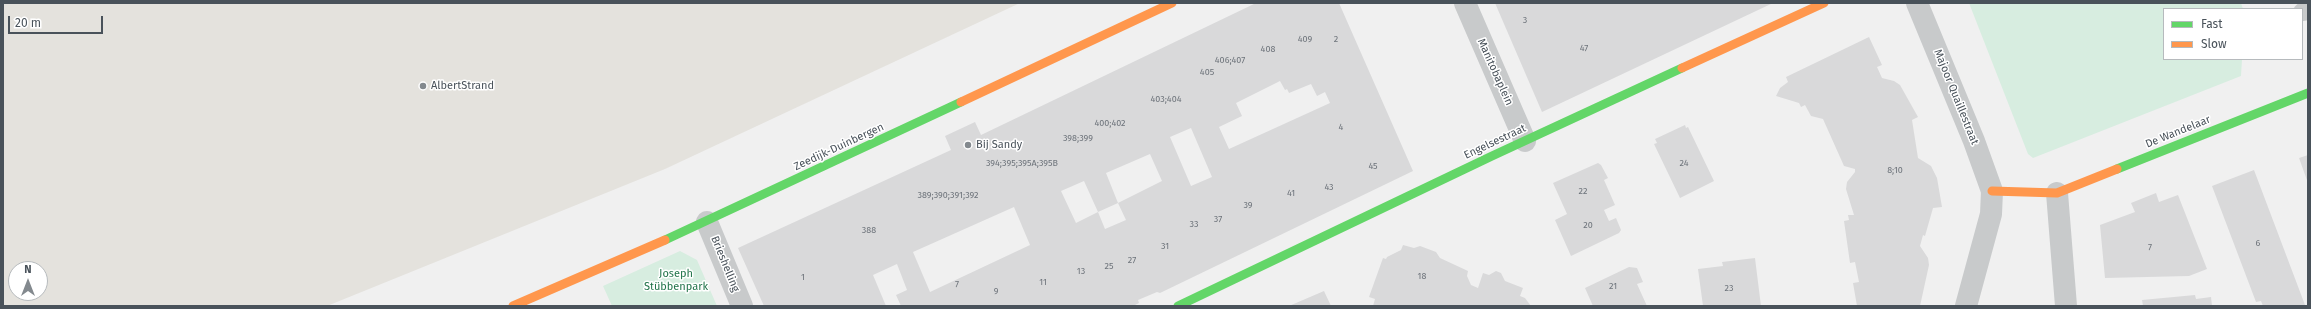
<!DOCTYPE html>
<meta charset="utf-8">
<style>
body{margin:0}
#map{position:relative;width:2311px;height:309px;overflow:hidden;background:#f0f0f0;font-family:"Fira Sans",sans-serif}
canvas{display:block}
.frame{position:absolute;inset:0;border:4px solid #49525a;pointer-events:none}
.legend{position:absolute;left:2163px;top:8px;width:140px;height:52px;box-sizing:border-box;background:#fff;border:1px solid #b6babd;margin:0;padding:5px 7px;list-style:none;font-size:12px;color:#49525a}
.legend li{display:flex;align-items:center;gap:8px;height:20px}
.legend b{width:20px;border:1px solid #b6babd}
.north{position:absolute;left:8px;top:261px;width:40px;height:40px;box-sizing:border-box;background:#fff;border:1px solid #b6babd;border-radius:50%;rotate:0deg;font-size:11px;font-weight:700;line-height:16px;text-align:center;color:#49525a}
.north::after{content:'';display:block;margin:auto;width:14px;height:18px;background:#83898e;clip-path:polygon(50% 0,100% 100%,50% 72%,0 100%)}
.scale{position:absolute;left:8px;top:16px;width:95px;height:18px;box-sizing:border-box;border:2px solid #49525a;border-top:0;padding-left:5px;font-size:12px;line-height:14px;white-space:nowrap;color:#49525a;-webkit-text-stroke:3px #fff;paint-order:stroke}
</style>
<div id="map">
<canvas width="2311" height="309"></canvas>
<div class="frame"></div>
<ul class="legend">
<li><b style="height:5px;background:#63d668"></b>Fast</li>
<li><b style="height:5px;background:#ff974d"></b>Slow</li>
</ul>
<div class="north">N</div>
<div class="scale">20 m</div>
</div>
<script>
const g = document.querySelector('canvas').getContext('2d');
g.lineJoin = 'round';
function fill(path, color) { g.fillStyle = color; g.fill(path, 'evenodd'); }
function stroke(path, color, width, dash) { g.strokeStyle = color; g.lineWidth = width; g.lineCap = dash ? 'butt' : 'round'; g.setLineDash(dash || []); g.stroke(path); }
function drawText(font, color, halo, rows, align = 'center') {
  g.font = font + ' "Fira Sans",sans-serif'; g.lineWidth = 3; g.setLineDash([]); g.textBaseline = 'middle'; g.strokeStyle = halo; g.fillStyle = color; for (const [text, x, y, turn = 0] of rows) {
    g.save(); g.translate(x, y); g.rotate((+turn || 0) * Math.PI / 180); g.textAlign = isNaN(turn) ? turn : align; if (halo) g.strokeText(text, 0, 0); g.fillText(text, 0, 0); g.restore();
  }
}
fill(new Path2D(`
 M1969 3H2241L2243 9H2164V59H2242L2241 76 2033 158 2028 154Z
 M680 251 697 260 717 306H612L603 286Z`), '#d7ede0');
fill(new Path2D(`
 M3 3H1020L665 169 327 306H3ZM16 269H40V293H16Z`), '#e4e2dd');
fill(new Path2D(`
 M1256 3H1339L1413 171 1160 293 1157 292 1138 300 1139 303 1133 306H901L896 295 907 290 897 264 873 275 886 306H764L738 248 951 150 945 136 975 122 981 135ZM1280 81 1285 90 1287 89 1289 93 1311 84 1317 96 1325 92 1330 103 1229 149 1219 127 1242 116 1236 103ZM1191 128 1212 177 1191 186 1170 137ZM1150 154 1162 181 1118 203 1126 220 1105 229 1098 212 1076 223 1061 191 1084 181 1098 212 1118 203 1106 173ZM1014 207 1030 245 930 292 913 252Z
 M1495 3H1773L1542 112Z
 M1869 37 1882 65 1877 67 1882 78 1894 81 1900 85 1918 117 1912 120 1918 158 1931 166 1937 178 1942 207 1933 208 1925 236 1923 235 1920 246 1928 258 1929 265 1920 306H1857L1853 283 1859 282 1855 262 1850 263 1844 221 1849 220 1848 215H1854L1846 189 1847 182 1855 172V169L1844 166 1823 119 1811 116 1805 105 1801 107 1799 103 1776 96 1780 88 1788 82 1786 77Z
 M1685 125 1686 128 1688 127 1714 181 1680 198 1654 144 1657 143 1655 139Z
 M2308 155V183L2299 158Z
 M1598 163 1601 165 1608 178 1604 180 1615 205 1604 210 1609 221 1616 218 1621 230 1619 233 1571 256 1555 220 1567 214 1553 183Z
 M2254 170 2305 305 2302 306H2263L2261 301 2256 302 2212 186Z
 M2156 193 2159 202 2178 195 2207 269 2189 276 2105 278 2100 225 2135 212 2131 203Z
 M1403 245 1414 248 1420 246 1436 252 1440 258 1468 271 1467 276 1471 285 1478 288 1483 273 1489 275 1496 271 1501 273 1505 281 1523 288 1520 296 1525 298 1531 306H1373L1375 299 1369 297 1383 258 1386 259 1387 257 1401 250Z
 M1755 258 1761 306H1703L1698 269 1723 266 1722 262Z
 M1629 267 1637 268 1643 282 1637 284 1647 306H1593L1585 288Z
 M1324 291 1331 306H1289Z
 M2195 295 2196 299 2211 297 2212 306H2143L2142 300Z`), '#d9d9da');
stroke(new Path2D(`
 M2302 12 2308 11`), '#c8cacb', 18);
stroke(new Path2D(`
 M1465 3 1525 141
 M1917 3 1974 141 1992 191 1991 214 1966 306
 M2057 193 2066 306
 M707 222 742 306`), '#c8cacb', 22);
stroke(new Path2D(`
 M2117 169 2308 93
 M665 240 961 102
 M1178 306 1492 156 1682 68`), '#63d668', 9);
stroke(new Path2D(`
 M1682 68 1824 3
 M961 102 1172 3
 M1992 191 2057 193 2117 169
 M513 306 665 240`), '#ff974d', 9);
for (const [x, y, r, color] of [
 [423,86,4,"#83898e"],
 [968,145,4,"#83898e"]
]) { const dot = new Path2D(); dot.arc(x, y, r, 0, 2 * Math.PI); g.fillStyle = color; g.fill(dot); stroke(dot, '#fff', 1.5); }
drawText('9px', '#6e747b', null, [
 ["3",1525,20],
 ["409",1305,39],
 ["2",1336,39],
 ["47",1584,48],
 ["408",1268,49],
 ["406;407",1230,60],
 ["405",1207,72],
 ["403;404",1166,99],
 ["400;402",1110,123],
 ["4",1341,127],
 ["398;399",1078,138],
 ["394;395;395A;395B",1022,163],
 ["24",1684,163],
 ["45",1373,166],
 ["8;10",1895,170],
 ["43",1329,187],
 ["22",1583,191],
 ["41",1291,193],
 ["389;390;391;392",948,195],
 ["39",1248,205],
 ["37",1218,219],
 ["33",1194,224],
 ["20",1588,225],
 ["388",869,230],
 ["6",2258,243],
 ["31",1165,246],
 ["7",2150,247],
 ["27",1132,260],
 ["25",1109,266],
 ["13",1081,271],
 ["18",1422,276],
 ["1",803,277],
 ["11",1043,282],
 ["7",957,284],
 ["21",1613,286],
 ["23",1729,288],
 ["9",996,291]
]);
drawText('11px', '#49525a', '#fff', [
 ["Manitobaplein",1495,72,66],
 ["Majoor Quaillestraat",1956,97,68],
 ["De Wandelaar",2178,132,-22],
 ["Engelsestraat",1495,142,-25],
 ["Zeedijk-Duinbergen",839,147,-25],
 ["Brieshelling",725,264,68]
]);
drawText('11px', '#49525a', '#fff', [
 ["AlbertStrand",431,86],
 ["Bij Sandy",976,145]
], 'left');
drawText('11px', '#22744a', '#fff', [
 ["Joseph",676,274],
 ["Stübbenpark",676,287]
]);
</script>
